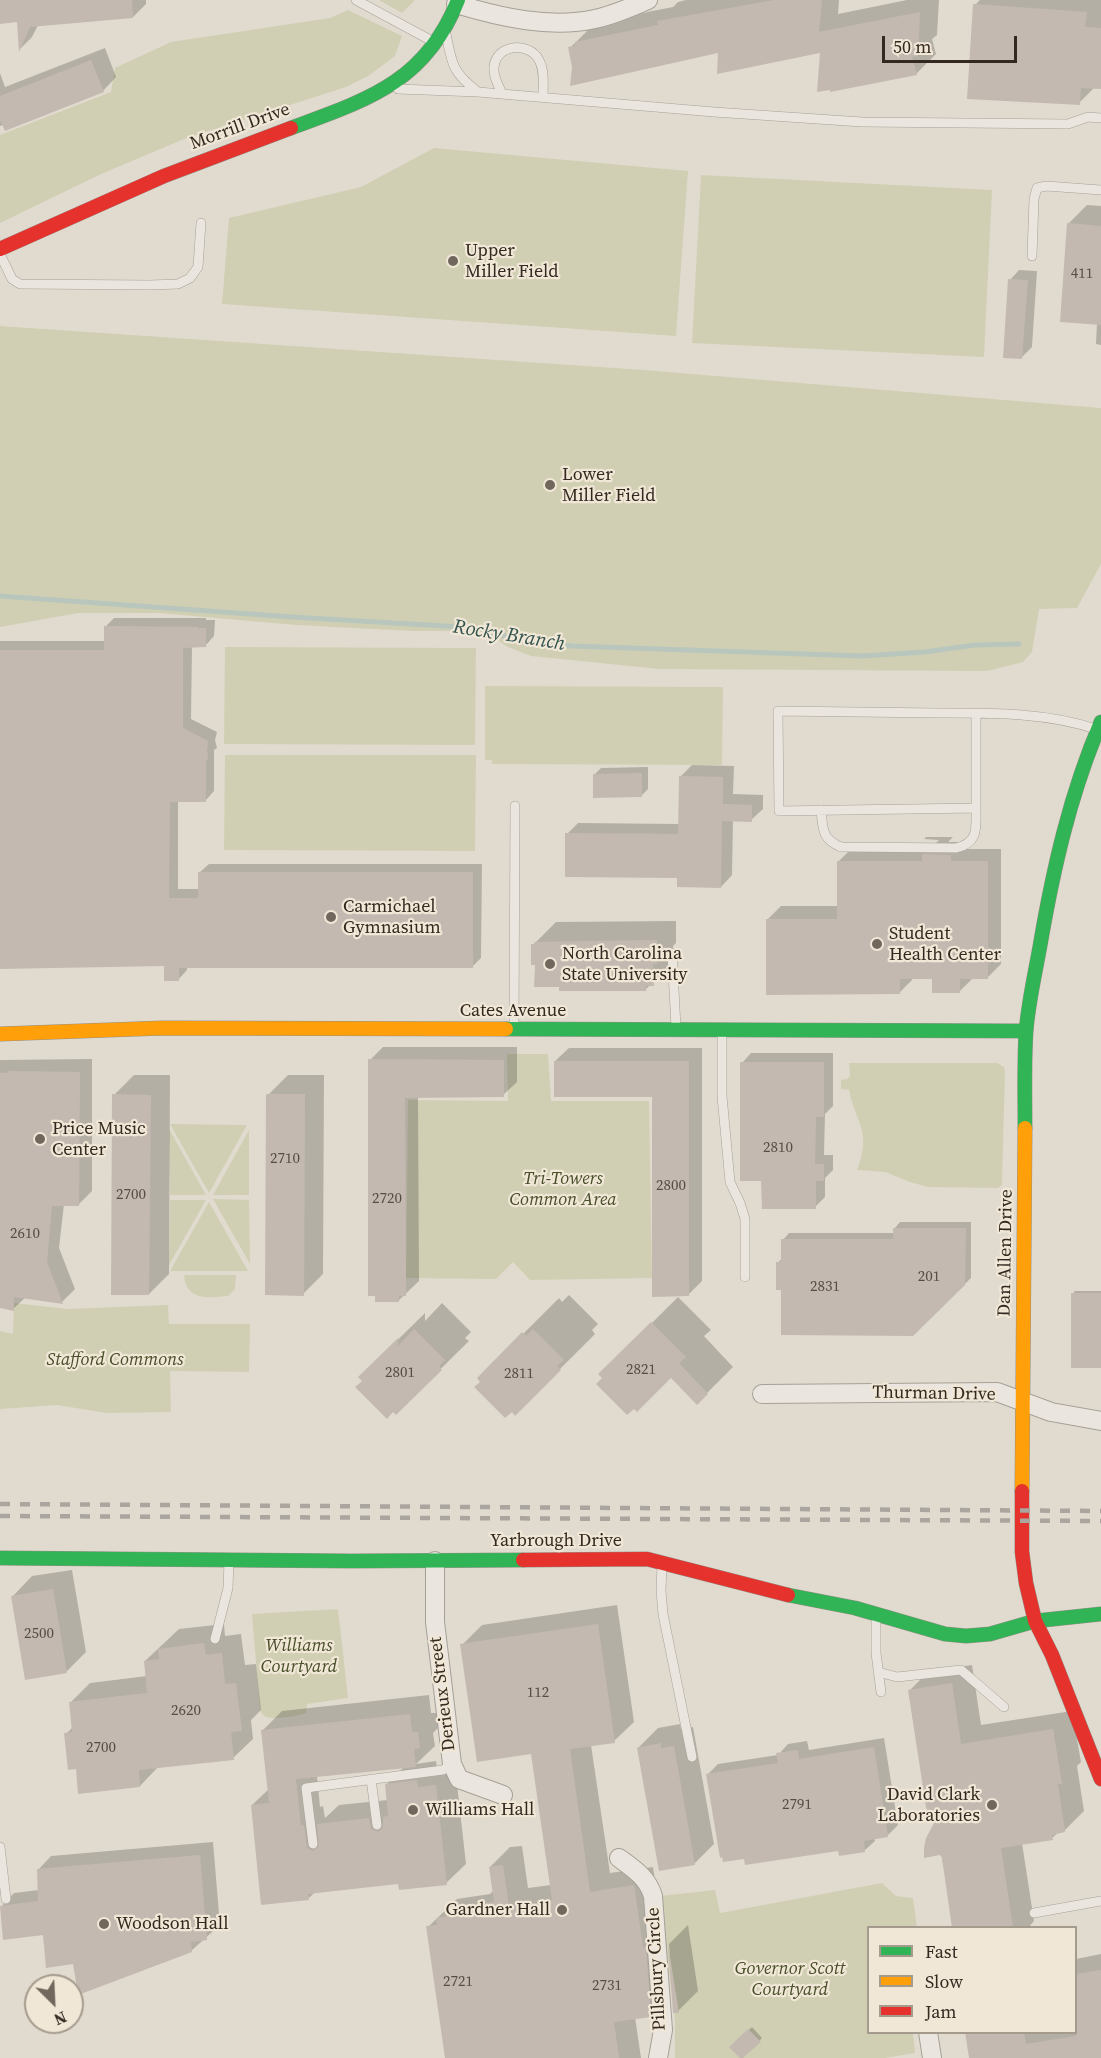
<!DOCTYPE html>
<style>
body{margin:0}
#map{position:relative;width:1101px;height:2058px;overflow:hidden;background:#e1dbcf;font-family:"Source Serif 4",serif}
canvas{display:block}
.legend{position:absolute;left:867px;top:1926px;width:210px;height:108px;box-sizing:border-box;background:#f1e7d6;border:2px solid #a59b8d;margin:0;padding:8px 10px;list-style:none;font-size:18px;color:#342920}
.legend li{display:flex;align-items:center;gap:12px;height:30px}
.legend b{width:30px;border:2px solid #a59b8d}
.north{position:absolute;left:24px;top:1974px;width:60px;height:60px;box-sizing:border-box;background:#f1e7d6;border:2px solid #a59b8d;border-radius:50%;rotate:156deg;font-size:16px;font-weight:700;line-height:24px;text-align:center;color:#342920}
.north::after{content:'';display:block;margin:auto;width:21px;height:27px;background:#71675d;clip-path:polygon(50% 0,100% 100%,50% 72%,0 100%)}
.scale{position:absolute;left:882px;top:36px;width:135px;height:27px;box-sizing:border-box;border:3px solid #342920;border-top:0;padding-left:8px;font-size:18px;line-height:21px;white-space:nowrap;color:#342920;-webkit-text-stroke:4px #f1e7d6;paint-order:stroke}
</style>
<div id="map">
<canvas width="1101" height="2058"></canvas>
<ul class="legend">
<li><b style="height:8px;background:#30b455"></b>Fast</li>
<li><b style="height:8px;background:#ff9f0a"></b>Slow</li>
<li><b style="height:8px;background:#e5322d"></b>Jam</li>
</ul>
<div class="north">N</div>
<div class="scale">50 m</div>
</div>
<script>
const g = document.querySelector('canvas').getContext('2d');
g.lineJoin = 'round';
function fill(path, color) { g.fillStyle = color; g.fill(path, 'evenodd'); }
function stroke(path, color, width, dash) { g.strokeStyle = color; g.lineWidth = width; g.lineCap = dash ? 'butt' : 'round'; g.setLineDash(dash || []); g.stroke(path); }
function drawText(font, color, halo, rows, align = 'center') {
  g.font = font + ' "Source Serif 4",serif'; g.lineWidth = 4.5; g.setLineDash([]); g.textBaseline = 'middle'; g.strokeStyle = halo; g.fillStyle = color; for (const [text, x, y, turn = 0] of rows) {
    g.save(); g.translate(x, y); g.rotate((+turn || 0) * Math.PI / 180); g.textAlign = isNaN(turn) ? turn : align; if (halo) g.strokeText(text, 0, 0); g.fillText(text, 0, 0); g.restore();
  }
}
fill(new Path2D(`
 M379 0H415L402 13Z
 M348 10 402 36 395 56 368 76 346 87 184 139 99 175 0 223V135L111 92 115 68 171 42 330 18Z
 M434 148 688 171 676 336 222 304 229 218 361 187Z
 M701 175 992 190 984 357 692 343Z
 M0 326 644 370 1101 408V564L1077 608 1039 609 1032 652 1023 662 987 671 659 669 531 656 508 647 490 635 475 631H412L296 625 160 613H78L0 627Z
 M225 647 476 648 475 745 224 744Z
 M485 686 723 687 722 765 492 764V760H485Z
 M225 755H476L475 851 224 850Z
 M507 1054H548L551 1101H649L652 1278 530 1280 513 1262 496 1279 406 1278 408 1100 508 1101Z
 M849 1063H997L1004 1067 1005 1071 1002 1185 998 1188 928 1187 910 1182 885 1172 857 1170C872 1131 856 1124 849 1090L841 1089V1080L847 1079 850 1076Z
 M170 1124 247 1125 209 1193Z
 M169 1129 206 1195H170Z
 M249 1130V1195H213Z
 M213 1199 249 1200 250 1264Z
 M170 1200H206L169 1265Z
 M209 1202 248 1271H170Z
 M184 1275H236L235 1289 228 1296C208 1298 186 1301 184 1275Z
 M14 1303 68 1309 168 1305 169 1324H250L249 1372 170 1371 171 1412 107 1413 57 1405 0 1409V1331L13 1334Z
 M338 1609 348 1698 307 1704 306 1713C299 1716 273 1720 266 1717 262 1715 262 1713 260 1710L252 1614Z
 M882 1883 896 1896 913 1898 917 1927 868 1928V2032L913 2033 915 2053 885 2058H675V2020L660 1896 715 1890 720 1913Z`), '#d0cfb3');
fill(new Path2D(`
 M0 0H146V4L133 17 38 25 32 37 21 48 19 21 0 22Z
 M686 0H839L838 14 907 0H939L937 35 932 39 936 54 916 74 822 51H720L573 67 570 48 596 22 673 7 678 2Z
 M980 0H1101V87H1095L1079 103 975 5Z
 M105 48 116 77 103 91 0 126V73L5 87Z
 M1087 205 1101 206V345L1096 344 1097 323 1068 224Z
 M1019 270 1037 271 1032 347 1022 357 1010 280Z
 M114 618H206V620H215L214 636 205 646H192L191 719 217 732 215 740 217 748 214 750V791L205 801H178V889H199V873L209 864H482L481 958 472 967H187V970L178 980 166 965 0 968V641H105V627Z
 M692 765 734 766 733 794 763 795V809L751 820 733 819 732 875 721 887 679 876 567 834 578 823 680 824V777Z
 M648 767V789L641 796 595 774 601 768Z
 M926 837H953L948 842H964V849H1001V964L988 977 972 979 959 992 934 977H912V980L899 993 768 919 781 906H838V862L851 849H930L939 840 924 839Z
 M676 921V943L673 946V965L646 989 560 985 536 963 533 945 556 922Z
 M383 1047H517V1082L503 1095 418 1096 419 1281 398 1301 370 1060Z
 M569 1048H702V1281L688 1295 654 1096 555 1061Z
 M751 1053H833V1106L825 1114 824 1155H833V1170L825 1178V1197L815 1207 763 1180 742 1063Z
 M92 1059V1191L79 1204H64L59 1248 75 1289 62 1302 26 1297 13 1309 0 1306V1060Z
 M134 1075H170L169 1274 149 1294 114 1095Z
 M288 1075H324L323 1274 303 1294 268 1095Z
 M900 1222H971V1278L913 1335 778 1263 782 1258 783 1240 789 1233H894V1229Z
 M1075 1291H1101V1367L1073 1294Z
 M569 1295 598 1324 592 1330 595 1334 515 1414 479 1378 559 1298 562 1302Z
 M678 1297 711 1330 704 1336 733 1367 697 1403 672 1376 604 1378 601 1374Z
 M442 1303 471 1332 465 1338 469 1341 396 1413 360 1377 425 1313V1321Z
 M72 1570 86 1652 66 1672 13 1596 32 1576Z
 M617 1605 634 1722 614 1741 591 1745 610 1873 653 1867 662 1929 665 1928 670 1995 650 2015 635 2017 641 2058H446L428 1927 457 1899 490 1894 494 1890 490 1867 510 1847 522 1846 528 1888 551 1885 532 1752 462 1645 482 1625Z
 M224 1624 225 1636 241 1634 245 1665 256 1664 261 1710 251 1720 253 1739 233 1758 159 1766 140 1786 77 1767 66 1734 73 1727 70 1703 90 1683 147 1676 145 1661 179 1629Z
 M972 1665 981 1725 1072 1711 1081 1762 1077 1766 1084 1811 1064 1831 1059 1832 1052 1838 1022 1843 1034 1921 1028 1928H954L936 1823 909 1691 929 1671Z
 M429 1695 431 1713H438L439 1727 433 1733 435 1746 416 1764 436 1761 437 1768 455 1766 466 1864 446 1883H400L315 1892 309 1898 252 1805 269 1789 263 1730 282 1711ZM405 1766 386 1785 388 1800 339 1805 325 1818 323 1806 320 1807 317 1776Z
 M680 1724 681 1729 693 1727 714 1844 694 1864 638 1748 658 1728Z
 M884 1738 898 1825 888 1835 874 1837 875 1841 865 1850 840 1849 708 1774 718 1764 778 1755 788 1744 807 1741 809 1750Z
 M213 1842 220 1925 191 1951 75 1963 44 1933 1 1907 14 1893 39 1890 38 1870 51 1856Z
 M688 1925 698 1991 678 2011 674 2012 669 1944Z
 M1101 1954V2058H971L967 2032H1076V1959Z
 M752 2027 762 2038 742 2058 731 2047Z`), '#0003');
stroke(new Path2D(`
 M0 596 292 617 479 628 520 641 572 646 862 656 925 652 975 645 1019 644`), '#b9c6bd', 5);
fill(new Path2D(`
 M0 0H132L133 18 30 27 19 52 17 22 0 24Z
 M774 0H822L819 32 920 12 918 56 912 57 917 75 830 92V90L817 92 820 53 717 74 718 53 570 86 572 67 568 47 575 46V42L658 25 657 21Z
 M973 4 1087 12 1085 27 1101 28V89L1081 88 1080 105 967 99Z
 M91 60 104 92 5 131 0 120V96Z
 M1067 223 1101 226V325L1060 322Z
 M1008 279 1028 280 1022 359 1003 358Z
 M104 626 198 627V628H206V647L183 648V728L208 741 207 750 208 759 206 760V802H170L169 898H198V872H473V968H179V981H164V966L0 969V650H104Z
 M642 773V797L593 798V774Z
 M679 776 723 777V804L752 805V822L722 821 721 888 677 887V878L565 877V833L678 834Z
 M922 854 951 855V861H988V979H960V993H932V979H900V994L766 995V919H837V861H922Z
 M657 940V964H653L654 986H646V991H559V987H534L535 965H531V944H534V942Z
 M368 1059 504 1060V1097L405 1098 406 1296H399V1302H375V1296H368Z
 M554 1061H689V1296L652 1297V1097H554Z
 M740 1062H824V1117H816L815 1164H824V1181H816V1209H762L761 1181H740Z
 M7 1071 80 1072 79 1206H52L47 1262 63 1304 14 1297V1311L0 1308V1073H7Z
 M112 1094 151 1095 149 1295H111Z
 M266 1094H305L304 1296 265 1295Z
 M893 1228H966L965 1285 913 1336 781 1335V1290H776V1262H781V1239H893Z
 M1071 1293H1101V1368H1071Z
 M651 1322 686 1357 679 1363 708 1394 697 1405 671 1378 637 1412 634 1409 627 1415 596 1384 602 1378 598 1374Z
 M414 1329 445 1360 439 1366 442 1370 396 1415 393 1412 387 1419 355 1387 362 1381 358 1377 398 1338V1346Z
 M533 1329 564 1360 557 1366 561 1370 515 1416 512 1412 505 1418 474 1387 480 1382 477 1378 522 1332 526 1336Z
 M53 1589 67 1673 25 1680 11 1596Z
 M598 1624 615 1743 570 1749 590 1892 634 1885 643 1947H646L651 2017 614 2022 619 2058H445L426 1926 437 1925 436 1918 479 1911 478 1904 494 1902 489 1867 503 1865 509 1907 552 1900 531 1754 477 1762 460 1644Z
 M204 1643 206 1655 222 1653 225 1684 236 1683 242 1731 231 1732 234 1760 139 1770 140 1787 78 1794 76 1769 68 1770 64 1733 72 1732 69 1702 147 1693 144 1661 159 1659 158 1649Z
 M952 1683 961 1744 1053 1729 1062 1784H1058L1065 1832 1052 1835 1053 1840 1001 1848 1013 1928H952L942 1858 940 1855 924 1858V1848L926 1838 934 1823 926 1807 908 1690Z
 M410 1714 412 1732H418L420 1748 414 1749 416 1767 296 1779 301 1826 304 1825 307 1848 313 1851 319 1846 317 1824 369 1818 371 1829 378 1832 383 1827V1817L388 1816 385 1784 417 1780 418 1787 436 1785 447 1885 399 1890 398 1884 308 1894 309 1900 261 1905 251 1805 269 1803 261 1730Z
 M661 1743V1748L674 1746 695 1865 659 1871 637 1748Z
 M874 1747 888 1837 864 1841 865 1852 839 1856 838 1851 745 1865 744 1859 723 1862 722 1857 720 1858 706 1774 778 1763 776 1753 798 1750 799 1759Z
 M200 1855 207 1940 191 1942 192 1952 78 1995 73 1964 46 1968 43 1935 3 1940 0 1906 38 1901 37 1869Z
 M668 1944 679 2013H673Z
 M1101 1970V2058H969L965 2032H1024L1026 2044 1076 2036V1974Z
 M748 2029 761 2042 743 2058H740L729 2047Z`), '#c4b9b0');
const lane = new Path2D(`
 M356 0 434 42
 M446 34C452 65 453 73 478 92
 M398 89 478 92 714 112 862 122 1068 124 1088 117 1101 118
 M502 94C499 86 493 77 494 68 495 44 529 41 539 60 545 71 543 86 543 97
 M0 254 12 279 20 284 150 285 178 284 190 278 198 267 201 223
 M1032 256 1034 199 1037 188 1046 186 1101 190
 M976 713V808L779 811 778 711C831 712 884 712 937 713 990 713 1045 712 1096 729
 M821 810C823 830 822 839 841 847L956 848C979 843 976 827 976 808
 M672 953 676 1027
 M514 1029 515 806
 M722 1032V1096L730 1182 740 1203 745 1219V1277
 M662 1565 661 1591 663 1614 692 1757
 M876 1617V1653L881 1692
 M215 1639 228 1588 229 1562
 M878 1672 897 1677 961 1670 1004 1707
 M371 1779 377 1825
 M313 1844 306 1788 443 1770 452 1764
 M0 1847 6 1899
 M1034 1913 1101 1901`);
const street = new Path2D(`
 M456 4C499 17 550 29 595 19 614 15 631 7 648 0
 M762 1394 997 1392 1051 1412 1101 1421
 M435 1561V1622L452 1764 459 1779 503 1795
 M619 1858C634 1869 647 1877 653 1896L663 2030 658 2058
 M928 2032 932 2058`);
const fast = new Path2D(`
 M291 128C367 100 426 82 458 0
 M506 1029 1026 1031
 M1025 1128C1025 1096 1024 1064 1026 1032 1028 1004 1035 974 1040 946 1053 870 1070 794 1101 722
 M0 1558 352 1561 523 1560
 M788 1595 855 1608 945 1634 966 1636 990 1634 1035 1621 1101 1614`);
const slow = new Path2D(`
 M0 1034 163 1028 506 1029
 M1022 1491 1025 1128`);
const jam = new Path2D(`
 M0 249 164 176 291 128
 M1022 1491V1552L1026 1583 1035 1621 1052 1655 1101 1779
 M523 1560 647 1559 788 1595`);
stroke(lane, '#a6a097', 10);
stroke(street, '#a6a097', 20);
stroke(fast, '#969088', 15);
stroke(slow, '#969088', 15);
stroke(jam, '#969088', 15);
stroke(lane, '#eae6df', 9);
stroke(street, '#eae6df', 18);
stroke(fast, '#30b455', 14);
stroke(slow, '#ff9f0a', 14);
stroke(jam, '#e5322d', 14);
stroke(new Path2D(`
 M0 1504 1101 1511
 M0 1516 1101 1521`), '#aaa59f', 4.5, [10, 10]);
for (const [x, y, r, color] of [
 [453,261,6,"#71675d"],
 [550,485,6,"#71675d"],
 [331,917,6,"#71675d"],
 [877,944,6,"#71675d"],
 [550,964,6,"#71675d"],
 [40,1139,6,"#71675d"],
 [992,1805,6,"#71675d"],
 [413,1810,6,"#71675d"],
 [562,1910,6,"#71675d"],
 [104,1924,6,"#71675d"]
]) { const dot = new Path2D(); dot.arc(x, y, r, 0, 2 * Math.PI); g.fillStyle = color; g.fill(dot); stroke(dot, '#f1e7d6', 2); }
drawText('15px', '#584d44', null, [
 ["411",1082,274],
 ["2810",778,1148],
 ["2710",285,1159],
 ["2800",671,1186],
 ["2700",131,1195],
 ["2720",387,1199],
 ["2610",25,1234],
 ["201",929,1277],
 ["2831",825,1287],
 ["2821",641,1370],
 ["2801",400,1373],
 ["2811",519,1374],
 ["2500",39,1634],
 ["112",538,1693],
 ["2620",186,1711],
 ["2700",101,1748],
 ["2791",797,1805],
 ["2721",458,1982],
 ["2731",607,1986]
]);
drawText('18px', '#342920', '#f1e7d6', [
 ["Morrill Drive",240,127,-20],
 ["Cates Avenue",513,1011],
 ["Dan Allen Drive",1006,1253,-89],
 ["Thurman Drive",934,1394,1],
 ["Yarbrough Drive",556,1541],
 ["Derieux Street",443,1694,-97],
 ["Pillsbury Circle",657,1969,-93]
]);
drawText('18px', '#342920', '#f1e7d6', [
 ["Upper",465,251],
 ["Miller Field",465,272],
 ["Lower",562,475],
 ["Miller Field",562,496],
 ["Carmichael",343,907],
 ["Gymnasium",343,928],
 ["Student",889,934],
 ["Health Center",889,955],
 ["North Carolina",562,954],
 ["State University",562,975],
 ["Price Music",52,1129],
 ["Center",52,1150],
 ["David Clark",980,1795,"right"],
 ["Laboratories",980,1816,"right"],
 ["Williams Hall",425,1810],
 ["Gardner Hall",550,1910,"right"],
 ["Woodson Hall",116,1924]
], 'left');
drawText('italic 18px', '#474e29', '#f1e7d6', [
 ["Tri-Towers",563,1179],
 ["Common Area",563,1200],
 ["Stafford Commons",115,1360],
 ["Williams",299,1646],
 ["Courtyard",299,1667],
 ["Governor Scott",790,1969],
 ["Courtyard",790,1990]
]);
drawText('italic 20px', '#31524e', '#f1e7d6', [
 ["Rocky Branch",509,636,9]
]);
</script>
